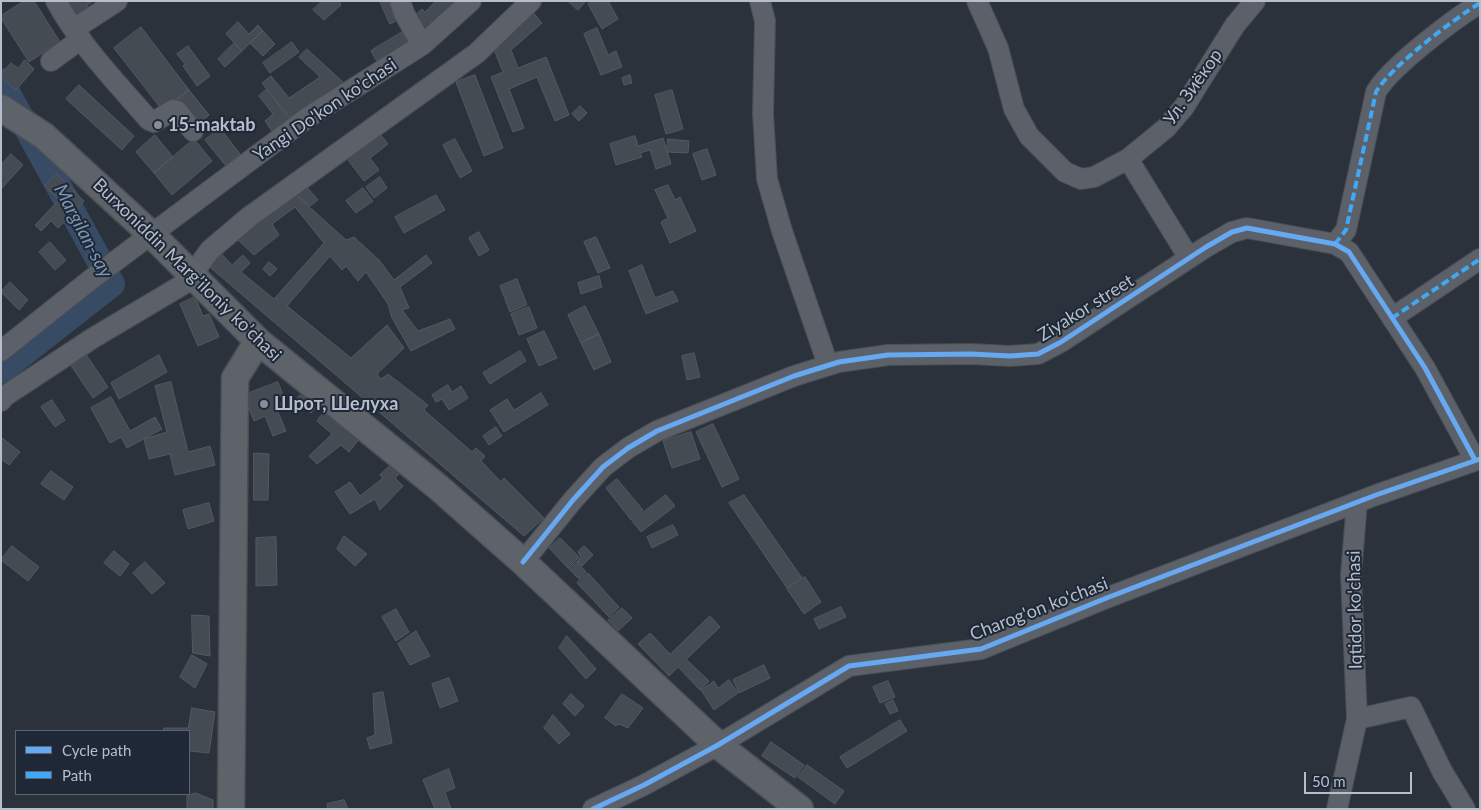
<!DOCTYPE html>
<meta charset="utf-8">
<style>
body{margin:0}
#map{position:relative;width:1481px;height:810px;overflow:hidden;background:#2b323b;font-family:Lato,sans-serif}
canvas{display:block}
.frame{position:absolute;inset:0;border:2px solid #b6becb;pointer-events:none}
.legend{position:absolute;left:15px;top:730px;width:175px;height:65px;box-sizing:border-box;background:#1e2836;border:1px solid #5b6472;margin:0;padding:6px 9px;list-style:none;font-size:15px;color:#b6becb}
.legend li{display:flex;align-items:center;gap:10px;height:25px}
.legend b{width:25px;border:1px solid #5b6472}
.scale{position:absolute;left:1304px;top:772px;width:108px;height:22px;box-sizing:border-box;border:2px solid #b6becb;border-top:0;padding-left:6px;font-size:15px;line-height:18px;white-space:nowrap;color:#b6becb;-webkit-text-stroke:4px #1e2836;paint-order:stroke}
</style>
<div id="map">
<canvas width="1481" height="810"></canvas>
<div class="frame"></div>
<ul class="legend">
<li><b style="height:6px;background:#66a8f1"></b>Cycle path</li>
<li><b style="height:6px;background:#3fa9f5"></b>Path</li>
</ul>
<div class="scale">50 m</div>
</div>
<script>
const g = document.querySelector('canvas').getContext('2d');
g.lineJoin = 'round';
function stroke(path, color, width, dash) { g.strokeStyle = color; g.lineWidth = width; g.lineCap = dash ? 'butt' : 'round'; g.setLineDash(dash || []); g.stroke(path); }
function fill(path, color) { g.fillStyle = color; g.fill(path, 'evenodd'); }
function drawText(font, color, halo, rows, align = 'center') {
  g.font = font + ' Lato,sans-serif'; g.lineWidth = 4; g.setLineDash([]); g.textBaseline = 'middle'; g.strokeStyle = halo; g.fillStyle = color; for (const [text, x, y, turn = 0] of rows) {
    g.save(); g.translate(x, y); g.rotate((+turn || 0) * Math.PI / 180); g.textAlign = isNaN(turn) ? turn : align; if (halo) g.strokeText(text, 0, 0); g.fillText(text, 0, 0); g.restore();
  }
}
stroke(new Path2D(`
 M1 81 112 284 1 371`), '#374b65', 26);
const building = new Path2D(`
 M24 1H34L60 42 29 62 1 18V16Z
 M66 1H93L87 5 90 11 77 19Z
 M322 1H339L341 5 324 20 313 10Z
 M380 1H392L400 19 390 24Z
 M436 1H459L425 34 412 18 422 9 425 12Z
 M568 1H586L578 10Z
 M592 1H608L618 19 602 29 588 4Z
 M531 10 542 23 511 50 518 68 546 57 569 115 555 121 537 77 509 89 524 128 513 132 491 77 503 72 492 44Z
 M238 22 249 34 258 25 263 31 242 51 226 34Z
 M141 27 189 90 163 111 114 48Z
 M597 28 608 55 616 51 622 67 601 75 584 34Z
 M263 31 275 44 263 56 250 43Z
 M402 32 410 46 379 65 371 51Z
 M292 42 299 52 270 73 263 63Z
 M234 43 242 51 225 67 218 59Z
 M188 46 210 76 197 86 183 66 185 64 177 54Z
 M307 49 345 84 292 121 262 83 271 76 289 98 320 77 299 57Z
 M25 60 34 69 16 90 1 77V74L11 63 18 68Z
 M475 75 503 148 484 156 456 82Z
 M630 75 632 83 624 85 622 78Z
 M79 85 134 136 122 150 66 99Z
 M267 89 292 121 274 134 265 121 273 114 259 96Z
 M189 90 209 115 196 126 176 100Z
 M672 90 683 129 666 134 655 95Z
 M580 106 587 113 579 121 572 114Z
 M220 128 240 154 226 166 205 140Z
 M155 135 173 157 154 173 136 152Z
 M381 135 388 144 370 158 379 170 364 181 348 160Z
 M635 136 638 146 663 138 671 164 656 169 650 150 640 153 642 157 616 165 610 144Z
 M194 139 212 161 172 195 154 173Z
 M455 139 472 171 460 178 443 145Z
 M668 139 689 141 688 153 667 152Z
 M707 149 716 175 702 180 693 154Z
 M11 154 23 165 1 189V165Z
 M57 174 84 201 58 228 51 221 41 231 35 225 59 200 45 186Z
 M380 177 387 188 374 198 366 187Z
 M668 185 675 200 680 197 696 231 670 243 661 222 668 218 655 190Z
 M307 187 318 200 310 206 296 195Z
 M363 188 373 201 356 213 346 201Z
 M296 195 346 240 354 237 379 260 394 280 426 255 432 263 400 287 409 308 402 310 418 331 450 319 455 329 411 351 392 318 388 304 366 272 358 281 346 266 342 270 330 256 287 306 351 358 387 325 404 348 377 374 381 379 388 374 428 405 424 410 472 452 476 448 485 456 481 461 501 482 504 478 544 518 524 536 205 263 218 250 232 265 243 255 250 263 241 272 274 299 324 243 295 207 272 224 279 235 254 255 236 238Z
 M436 195 445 210 404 233 395 217Z
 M479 232 489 250 479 256 469 238Z
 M596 237 610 268 598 273 584 242Z
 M50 242 66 260 55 270 39 252Z
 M269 262 277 269 270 276 263 269Z
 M642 265 655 298 673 291 678 301 646 314 629 271Z
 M599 276 602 287 581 294 578 283Z
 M517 279 527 305 510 312 500 286Z
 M10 282 28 300 19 310 1 292Z
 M195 297 203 316 209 314 219 337 198 346 180 304Z
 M585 306 599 334 581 343 568 315Z
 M529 307 537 328 519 335 511 314Z
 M544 331 557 358 539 366 527 339Z
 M599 334 611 362 594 370 581 343Z
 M520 351 526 361 490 384 483 373Z
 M85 353 108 387 93 398 70 364Z
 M694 353 700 377 687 380 682 356Z
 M159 355 167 372 119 399 111 383Z
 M171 382 188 452 210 446 215 465 175 475 170 454 149 459 144 439 167 432 155 386Z
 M278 382 283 395 278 397 283 410 278 412 286 431 273 436 265 416 254 421 244 395Z
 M448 385 452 392 461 386 468 398 449 410 442 399 436 402 432 395Z
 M541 393 548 405 504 432 490 410 507 399 514 410Z
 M301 394 316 407 311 413 304 406 300 410 292 404Z
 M111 397 130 431 155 417 162 429 127 448 121 437 110 443 91 408Z
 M52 400 65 420 55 427 41 407Z
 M325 411 360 438 349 452 341 445 317 464 309 456 332 434 317 421Z
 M713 424 739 479 722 487 696 432Z
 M496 427 502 436 489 445 483 436Z
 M691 432 700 459 672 468 663 441Z
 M1 437 20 452 9 465 1 459Z
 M254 453 269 454 268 500H254Z
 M393 463 402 471 395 478 403 486 380 510 375 499 350 514 335 492 350 482 360 496 383 478 380 475Z
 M51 471 73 487 64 500 41 484Z
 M617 479 643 510 631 520 606 488Z
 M666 495 675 506 641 532 632 521Z
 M744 495 802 578 787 588 729 503Z
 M209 503 214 521 188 529 183 510Z
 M673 525 678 535 652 548 647 537Z
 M344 536 367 554 355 566 337 549Z
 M276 537 277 585 256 586V538Z
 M560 538 579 557 568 568 549 548Z
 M12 546 39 567 28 581 1 560Z
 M584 546 593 555 582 566 577 561 581 557 578 552Z
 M114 551 129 564 120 576 104 563Z
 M145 562 165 583 152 594 133 573Z
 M577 562 586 572 579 579 569 569Z
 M588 573 619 607 609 617 577 583Z
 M805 577 821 602 804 614 787 589Z
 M841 607 846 617 819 629 814 619Z
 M622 608 632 618 618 631 608 620Z
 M396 609 409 632 396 641 382 617Z
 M192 615 209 616 210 656 193 653Z
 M710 616 720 627 669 676 638 644 650 633 670 654Z
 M416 631 430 656 410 665 398 644Z
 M567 636 596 669 586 679 559 648Z
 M192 655 207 664 195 688 180 677Z
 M687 660 709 681 700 690 679 668Z
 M764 665 770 678 739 693 733 680Z
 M449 678 458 701 440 708 432 684Z
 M729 680 738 693 714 710 701 690 714 681 718 688Z
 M888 681 895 697 880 703 873 687Z
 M383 692 392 743 370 749 367 738 375 735 373 694Z
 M571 694 584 706 575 716 563 704Z
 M622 694 643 708 628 728 619 724 616 726 605 718Z
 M893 700 898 711 890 714 885 704Z
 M192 708 215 712 209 753 189 751V731H163L164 728H188Z
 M553 715 570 734 559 744 544 728Z
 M900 720 907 731 847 768 840 757Z
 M771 742 804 765 795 778 762 756Z
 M807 765 844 791 835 804 798 777Z
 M449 769 455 788 445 792 451 809H435L423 780Z
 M196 793 213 800V809H187V796Z
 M344 800 348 809H328L327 804Z`);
fill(building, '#454b53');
stroke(building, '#535962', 1);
const minor = new Path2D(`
 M56 1C80 45 116 82 149 120L154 122 173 110 177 111 193 131
 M400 1 404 13 422 45
 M760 1 765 21 763 114 767 179 782 231 828 365
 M977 1 998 48 1014 109 1029 136 1065 172 1081 179 1094 177 1128 159 1166 128 1184 107 1235 25 1255 1
 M74 29 117 1
 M51 61 81 39
 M1128 159 1189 258
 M1335 244 1346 230 1376 92C1390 67 1454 19 1480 3
 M1392 318 1480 259
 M1 351 94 277 307 118 422 45 471 1
 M1 401 5 396 93 338 194 278 199 265 210 250 249 217 477 53 531 1
 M523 562 573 500 603 467 628 448 657 431 794 376 839 362 888 355 971 354 1010 356 1038 354 1061 342 1206 247 1232 232 1247 228 1335 244 1349 252 1425 368 1475 460
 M1357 719 1411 707 1442 771 1465 809
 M593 809 644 785 718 745 849 666 981 649 1109 597 1376 495 1480 459
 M1337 809 1357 719 1351 574 1357 502`);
const major = new Path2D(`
 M1 108 44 136 152 235 258 341 438 487 523 562 718 745 800 809
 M231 809 235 378 258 341`);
stroke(minor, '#494e55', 22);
stroke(major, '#494e57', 29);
stroke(minor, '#5c6068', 20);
stroke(major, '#5e636a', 26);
stroke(new Path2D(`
 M1335 244 1346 230 1376 92C1390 67 1454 19 1480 3
 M1392 318 1480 259`), '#3fa9f5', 4, [8, 4]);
stroke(new Path2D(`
 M523 562 573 500 603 467 628 448 657 431 794 376 839 362 888 355 971 354 1010 356 1038 354 1061 342 1206 247 1232 232 1247 228 1335 244 1349 252 1425 368 1475 460
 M593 809 644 785 718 745 849 666 981 649 1109 597 1376 495 1480 459`), '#66a8f1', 5);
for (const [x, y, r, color] of [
 [158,125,5,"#858d99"],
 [264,404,5,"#858d99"]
]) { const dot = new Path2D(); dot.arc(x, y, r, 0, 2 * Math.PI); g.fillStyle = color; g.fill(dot); stroke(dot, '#1e2836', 2); }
drawText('18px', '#b6becb', '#1e2836', [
 ["Ул. Зиёкор",1193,87,-55],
 ["Yangi Do'kon ko'chasi",325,110,-34],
 ["Burxoniddin Marg’iloniy ko’chasi",187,270,44],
 ["Ziyakor street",1086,308,-32],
 ["Charog'on ko'chasi",1039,609,-21],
 ["Iqtidor ko'chasi",1355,610,-91]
]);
drawText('bold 18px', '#b6becb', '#1e2836', [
 ["15-maktab",168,125],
 ["Шрот, Шелуха",274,404]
], 'left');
drawText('italic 19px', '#7c95b3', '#1e2836', [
 ["Margilan-say",83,231,62]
]);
</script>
